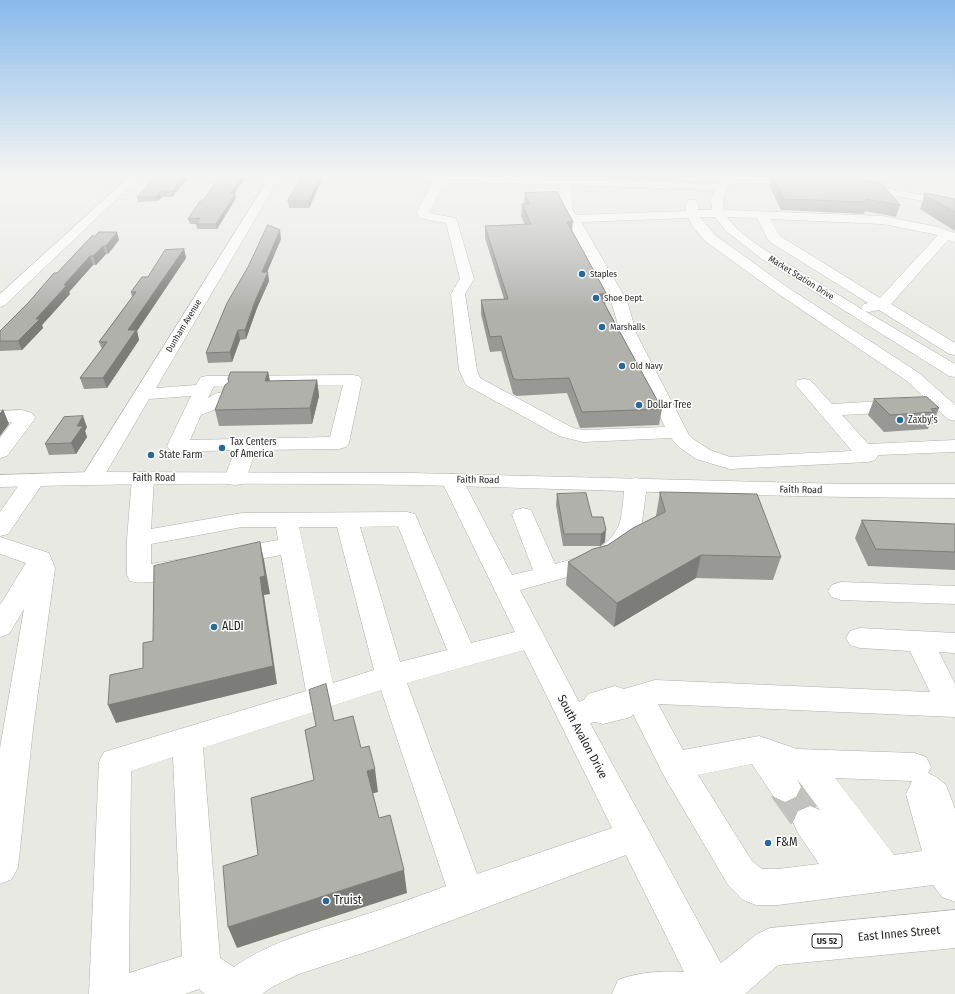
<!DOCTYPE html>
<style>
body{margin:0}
canvas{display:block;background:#e9e9e4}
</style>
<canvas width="955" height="994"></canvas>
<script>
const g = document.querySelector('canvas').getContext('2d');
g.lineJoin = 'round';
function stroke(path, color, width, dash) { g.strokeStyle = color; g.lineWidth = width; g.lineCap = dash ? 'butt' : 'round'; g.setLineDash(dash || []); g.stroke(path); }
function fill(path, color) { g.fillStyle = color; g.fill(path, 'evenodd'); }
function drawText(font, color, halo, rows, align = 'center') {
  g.font = font + ' "Fira Sans Condensed",sans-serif'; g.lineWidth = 3; g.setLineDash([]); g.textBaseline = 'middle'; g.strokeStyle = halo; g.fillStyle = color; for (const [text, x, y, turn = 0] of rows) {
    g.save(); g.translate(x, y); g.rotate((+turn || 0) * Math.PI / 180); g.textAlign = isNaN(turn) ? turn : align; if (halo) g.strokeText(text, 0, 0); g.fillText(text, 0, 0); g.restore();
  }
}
stroke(new Path2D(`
 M785 787 810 822`), '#c2c2be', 34, [34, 18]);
const minor = new Path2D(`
 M131 175H142L5 305 0 307V294Z
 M271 175H281L156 388 196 385 201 377 207 376 353 375 359 376 362 380 349 443 346 447 339 449 256 450 246 479 243 484 235 485 227 484 224 479 235 450 177 452 170 450 167 446 191 396 149 399 100 483 92 484 84 483 81 478ZM343 385 330 437 190 440 201 415 219 408 231 397 229 393C220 391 216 393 208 398L214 386Z
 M445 175 720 184 726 177 730 175 800 179 804 180 805 182 804 184 734 182C725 190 721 198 724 210L883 216 938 227 955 233V242L948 240 891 304 955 343V355L949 354 879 310 869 312 865 311 955 364V377L949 376 762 259 726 231 715 217H700L715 235 787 287 919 373 955 405V421L948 419 907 381 777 293 705 241 694 228 688 218 581 222 627 301 637 335 689 435 693 439 710 450 730 457 852 451 795 384 798 380 804 379 810 380 832 404 901 400 908 402 910 406 908 410 901 412 842 415 868 444 955 440V452L878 455 875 460 868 462 730 469 696 459 679 447 671 438 583 442 559 436 466 385 459 370 451 294 460 279 446 223 419 218 417 212 436 176ZM444 181 560 185V209L611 301 621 335 665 427 583 430 573 428 480 378 477 370 465 294 474 279 457 221 455 218 429 213ZM571 185 715 190 711 199 712 210H698V202L696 200H688L686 202V211L576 215 572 209ZM727 217 757 218 766 236 770 242 868 303 864 304 861 307 863 310C840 296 818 282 795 268 772 254 743 239 727 217ZM770 219 883 224 938 235 880 298 780 236Z
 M858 183 955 201V207L854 188 853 186Z
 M22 410 32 413 35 417 34 420 7 456 0 458V438L12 422 0 423V411Z
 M143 472 151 473 154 478 151 529 242 513 407 512 415 514 471 643 515 632 441 480 444 475 452 474 460 475 463 480 512 575 533 570 512 515 515 510 523 508 531 510 555 564C580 557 611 550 620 522 623 510 623 497 625 485L628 480 636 478 644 480 647 485 642 522 630 549 604 567 520 590 579 702 584 700 588 694 615 686 624 689 655 680 930 692 910 651 860 648 850 645 846 638 850 631 860 628 955 633V653L939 652 955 684V717L658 704 683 750 759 736 797 749 915 753 926 757 931 767 928 773 936 777 946 785 955 809V902L942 897 933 885 778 905H756L743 900 728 885 664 776 633 714 631 717 603 724 595 722 590 723 730 980 736 994H695L626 855 378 948 299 974 272 987 262 994H205L199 989 185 994H89L99 762 104 752 306 691 281 555 233 564 224 562 221 556 224 550 278 540 276 527H242L151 544V564L182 559 191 561 194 567 191 573C174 578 146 586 130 581L127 575V539L132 478 135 473ZM398 526 447 650 400 662 360 527ZM299 527H337L374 670 333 683ZM524 650 612 828 477 874 407 683ZM381 690 446 886C419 896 392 906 364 915 320 929 272 940 234 967L220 958 203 748ZM173 757 182 956 129 973 131 771ZM752 764 774 797 785 802 796 797 801 787 797 779 820 810 810 806 798 811 793 822 798 833 819 864 778 869H762L752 861 698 775ZM835 778 912 781 906 794 922 851 894 855Z
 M34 474 42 475 45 480 8 534 0 536V512L26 475Z
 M0 537 49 553 55 568 33 729 18 867 12 879 0 884V748L24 609 9 634 0 637V605L26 563 0 554Z
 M841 582 955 586V604L841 600 832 597 828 591 832 585Z`);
const major = new Path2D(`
 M92 472 412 473 845 484H955V498C774 498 594 489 413 485 275 483 137 483 0 487V475Z
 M955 910V948L778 965 745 994H612L618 980C645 969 679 971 709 973L757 934 770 928Z`);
stroke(minor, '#afafaa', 1);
stroke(major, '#afafaa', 1);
fill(minor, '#fff');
fill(major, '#fff');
fill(new Path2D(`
 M190 175 172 197H162L158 201 138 202 137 197Z
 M247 175 234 194H235L236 198 217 229H197L196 224H197H190L188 219 202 201Z
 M541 175H676L675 180 541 177Z
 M772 175H787L900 205 896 217 865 211 864 214 781 210 769 185Z
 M323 178 309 208H289L288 201Z
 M525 193 573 222 572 232 606 293 605 305 662 409 659 425 580 428 567 393 517 396 513 394 501 351 490 352 481 314V300L504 299 485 238V226L525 225 521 216 522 204H524Z
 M925 193 955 199V231L920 209Z
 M95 236 119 240 108 254H106L96 265H93L69 292 70 294 42 325 43 328 22 350 0 351V331L28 303 57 273Z
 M281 239 267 272 269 281 257 308 246 339 240 340 232 362 208 363 206 353Z
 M184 249 186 258 137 331 139 340 107 388 84 389 80 378 102 349 99 342 132 297 131 292 148 277Z
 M268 372 270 381 317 380 319 396 312 424 219 426 215 410 229 382 228 379Z
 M874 399 939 408 933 424H930L928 429 884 432 868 415Z
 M87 427 85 431 87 437 76 454 49 455 45 444Z
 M660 492 781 557 773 580 696 578 614 627 566 585 568 562 608 545 656 516Z
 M557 494 592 517H603L605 542 600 546H563L556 505Z
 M862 520 955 524V570L868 566 855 538Z`), '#989894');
fill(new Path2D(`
 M185 175H190L172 197 171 192Z
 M243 175H247L231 199 230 194Z
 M321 175H323V178L309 208V201Z
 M160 192 162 197 158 201 156 197Z
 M235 194 236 198 217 229 216 224Z
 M280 230 281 239 263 282 262 272Z
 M117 232 119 240 108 254 106 246Z
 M103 246 106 254 96 265 93 256Z
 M184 249 186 258 137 331 139 340 107 388 103 378 128 330Z
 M90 256 93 265 69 292 70 294 42 325 43 328 22 350 18 341 64 285Z
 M268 272 269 281 257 308 246 339 245 330 256 299Z
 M606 293 605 307 599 294Z
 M238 330 240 340 232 362 230 352Z
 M268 372 271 387 265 381Z
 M317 380 319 396 312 424 310 408Z
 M3 409 9 424 0 436V413Z
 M83 416 87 427 85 431 87 437 76 454 71 443 77 426Z
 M606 530 605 542 600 546 601 534Z
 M260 542 264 560 270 594 264 595 277 684 116 723 108 705 260 577Z
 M701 555 696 578 614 627 617 603Z
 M375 769 378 792 371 794 367 771Z
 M404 870 407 893 237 948 228 927Z`), '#7c7c78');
const building = new Path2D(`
 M157 175H185L171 192H160L156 197H137Z
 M222 175H243L230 194H235L216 224H196L200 218 188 219 200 201H202Z
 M303 175H321L309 201H288Z
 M772 175H787L855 179 881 183 900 205 865 199 867 202 784 199Z
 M557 192 573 222H567L606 293 599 294 662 409 582 412 569 378 517 380 513 378 501 336 490 337 481 300 508 299 485 226 531 224 522 204H529L525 193Z
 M925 193 955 199V212L924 195Z
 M268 225 280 230 262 272H268L256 299 245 330H238L230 352 206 353 227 303 248 267Z
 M99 232H117L106 246H103L93 256H90L64 285H67L36 319H40L18 341H0V331L28 303 54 273H57L92 236H95Z
 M184 249 128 330H136L103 378H80L107 342H99L136 292H131L142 277H148L165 250Z
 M231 372H268L265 381 317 380 310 408 215 410 225 385 229 382 228 379Z
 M927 397 939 408 931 409 935 412 890 415 874 399Z
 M83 416 77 426H83L71 443 45 444 64 417Z
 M660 492 757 494 781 557 701 555 617 603 568 562 593 549 608 545 633 528 665 512Z
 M586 493 592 517H603L606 530 601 534H564L557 494Z
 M862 520 955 524V552L876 549Z
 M260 542 265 576 260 577 273 666 108 705 110 675 143 668V643L153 641 154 566Z
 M326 684 334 721 353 716 361 748 369 746 375 769 367 771 379 818 390 815 404 870 228 927 223 866 258 855 251 798 314 780 305 730 316 726 309 690Z`);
fill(building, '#b1b1ac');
stroke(building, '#7c7c78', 1);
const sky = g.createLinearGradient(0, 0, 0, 314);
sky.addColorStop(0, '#88baea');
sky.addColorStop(0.56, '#f5f5f3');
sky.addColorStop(1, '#f5f5f300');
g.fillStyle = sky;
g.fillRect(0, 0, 955, 314);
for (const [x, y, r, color] of [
 [582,274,4,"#25699e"],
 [596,298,4,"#25699e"],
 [602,327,4,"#25699e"],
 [622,366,4,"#25699e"],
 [639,405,4,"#25699e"],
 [900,420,4,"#25699e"],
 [222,448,4,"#25699e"],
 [151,455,4,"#25699e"],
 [214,627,4,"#25699e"],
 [768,843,4,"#25699e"],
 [326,901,4,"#25699e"]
]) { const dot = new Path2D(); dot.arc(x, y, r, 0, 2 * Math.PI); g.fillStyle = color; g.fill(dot); stroke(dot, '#fff', 1.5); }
drawText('9px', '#272725', '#fff', [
 ["Staples",590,274],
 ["Shoe Dept.",604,298],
 ["Marshalls",610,327],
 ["Old Navy",630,366]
], 'left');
drawText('9px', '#272725', '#fff', [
 ["Market Station Drive",801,278,32],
 ["Dunham Avenue",184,326,-59]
]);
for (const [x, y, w] of [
 [827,941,30]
]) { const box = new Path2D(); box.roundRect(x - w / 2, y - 7, w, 14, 3); g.fillStyle = '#fff'; g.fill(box); stroke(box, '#272725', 1); }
drawText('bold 9px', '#272725', null, [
 ["US 52",827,941]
]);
drawText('10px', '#272725', '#fff', [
 ["Dollar Tree",647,405],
 ["Zaxby's",908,420],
 ["Tax Centers",230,442],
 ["of America",230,454],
 ["State Farm",159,455]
], 'left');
drawText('10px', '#272725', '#fff', [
 ["Faith Road",154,478],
 ["Faith Road",478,480,1],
 ["Faith Road",801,490,1]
]);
drawText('12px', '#272725', '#fff', [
 ["ALDI",222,627],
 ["F&M",776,843],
 ["Truist",334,901]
], 'left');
drawText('12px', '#272725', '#fff', [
 ["South Avalon Drive",582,737,62],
 ["East Innes Street",899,934,-5]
]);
</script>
